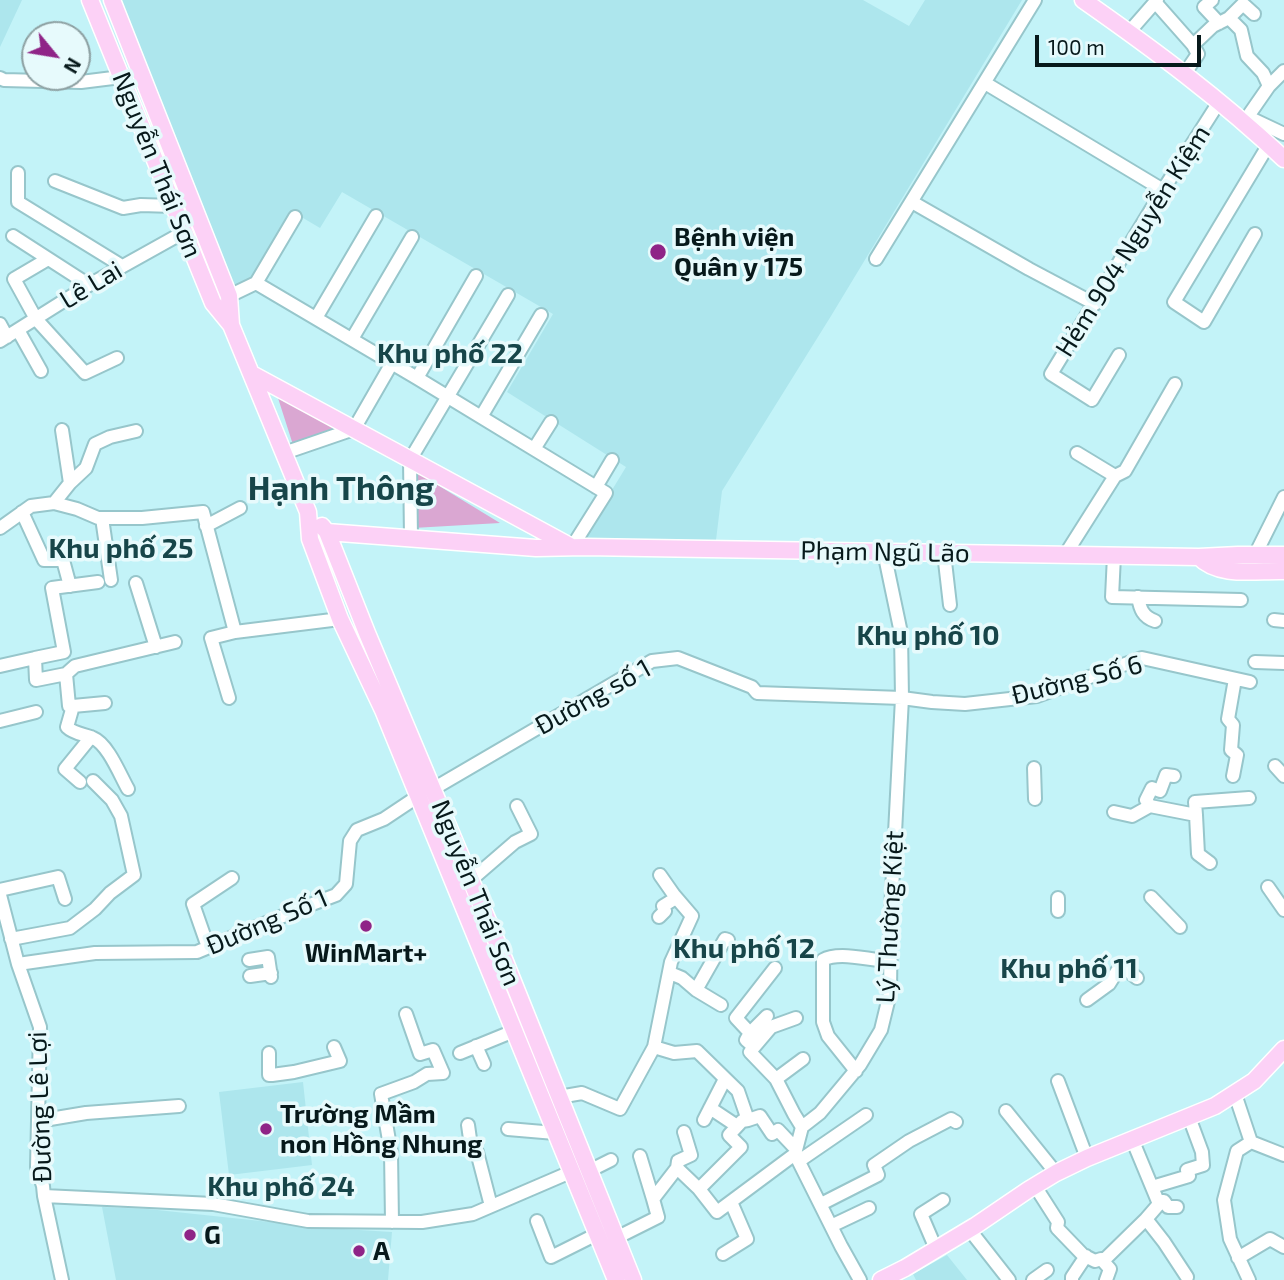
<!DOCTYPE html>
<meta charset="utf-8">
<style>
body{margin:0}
#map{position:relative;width:1284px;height:1280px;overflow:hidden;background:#c3f3f8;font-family:"Exo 2",sans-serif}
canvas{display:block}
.north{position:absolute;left:21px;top:21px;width:70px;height:70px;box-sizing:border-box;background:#e7fafc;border:2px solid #8da0a2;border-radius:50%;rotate:120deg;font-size:19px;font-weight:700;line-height:28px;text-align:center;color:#07191b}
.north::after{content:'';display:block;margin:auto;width:24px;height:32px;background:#8f2487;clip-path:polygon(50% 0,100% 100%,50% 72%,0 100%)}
.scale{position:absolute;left:1035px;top:35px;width:166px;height:32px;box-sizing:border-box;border:4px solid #07191b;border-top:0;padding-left:9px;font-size:21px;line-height:24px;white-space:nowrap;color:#07191b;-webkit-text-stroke:5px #e7fafc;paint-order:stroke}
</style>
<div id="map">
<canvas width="1284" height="1280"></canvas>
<div class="north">N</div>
<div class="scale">100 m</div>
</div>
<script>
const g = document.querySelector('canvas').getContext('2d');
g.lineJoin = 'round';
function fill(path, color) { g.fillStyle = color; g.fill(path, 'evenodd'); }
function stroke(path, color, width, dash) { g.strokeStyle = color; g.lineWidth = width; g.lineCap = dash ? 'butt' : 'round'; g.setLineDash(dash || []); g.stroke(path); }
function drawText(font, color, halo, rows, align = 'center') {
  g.font = font + ' "Exo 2",sans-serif'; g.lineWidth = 7; g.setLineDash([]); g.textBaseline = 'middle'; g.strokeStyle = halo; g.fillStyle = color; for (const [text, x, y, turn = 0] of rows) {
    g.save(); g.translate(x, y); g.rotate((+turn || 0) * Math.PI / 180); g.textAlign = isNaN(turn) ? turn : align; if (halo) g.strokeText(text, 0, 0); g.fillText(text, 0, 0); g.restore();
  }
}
fill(new Path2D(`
 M0 0H22L0 47Z
 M117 0H863L909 26 925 0H1022L831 316 722 491 716 540 581 541 626 467 507 392 553 314 342 192 320 228 293 212 255 277 234 290Z
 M303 1082 312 1165 229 1175 219 1092Z
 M102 1207 148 1209 326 1228 392 1232 388 1280H116Z
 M947 1255 967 1280H916L913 1274Z`), '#ade6ed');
fill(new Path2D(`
 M278 398 338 430 294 448Z
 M413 470 500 523 413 528Z`), '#daa7d2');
const minor = new Path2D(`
 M1212 0 1204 7 1219 23
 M1155 2 1193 45
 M1229 18 1241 30 1247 56 1263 73 1269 86
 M1129 32 1157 0
 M1185 73 1198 54 1193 45 1213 26 1229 18 1243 4 1254 14
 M0 78 4 80 81 82 121 77
 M985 83 1163 190
 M1248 117 1284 134
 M1244 122 1269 86 1284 71
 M18 173V202L122 266
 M55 181 123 208 141 205 173 206
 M912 202 1029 269 1095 304
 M1255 234 1204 322 1174 302 1269 144
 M13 236 89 285
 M48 259 14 279 36 319 85 373 117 358
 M876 259 1035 0
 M256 283 295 217
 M229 296 256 283 417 378 606 493 572 547
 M316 318 376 216
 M0 324 7 337
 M18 330 41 371
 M352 339 412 237
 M0 341 89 285 184 232
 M1119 355 1092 400 1051 374 1163 190 1219 102
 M417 378 476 276
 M481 417 541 315
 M62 430 70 483
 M534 449 551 422
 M284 453 354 429 392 363
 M1077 453 1115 476
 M596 487 612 460
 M54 503 70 483 86 468 95 444 110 437 136 431
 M22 512 44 560H63L70 586
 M102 518 111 580
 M206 526 240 508
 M0 528 31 506 54 503 77 509 98 518H142L203 512 235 632
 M411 538 410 460 508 295
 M944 553 950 605
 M1065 555 1115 476 1125 471 1175 384
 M1255 555 1284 497
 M1114 556 1112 597 1241 600
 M136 583 156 647
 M1138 597C1140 609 1143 617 1155 621
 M1274 620 1284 621
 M35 658 64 652 52 588 98 582
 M1255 662 1284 663
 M0 666 35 658 36 680 66 674 69 706H73L67 727C74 734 84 734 93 738 108 744 120 775 128 789
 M66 674 75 666 175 642
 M229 698 211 638 235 632 340 619
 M73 706 105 703
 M0 721 36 712
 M1275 766 1284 776
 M1034 768 1035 799
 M1233 776 1237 755 1231 750 1233 725 1228 719 1235 679
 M80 782 65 769 91 737
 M1150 806 1146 800 1152 788 1160 791 1166 775 1174 776
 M1114 812 1132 816 1150 806 1196 815 1198 854 1210 863
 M1196 815 1195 802 1249 798
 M471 880 515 842 531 834 517 806
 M1268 887 1284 910
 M0 890 58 877 65 899
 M0 895 18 964 40 1027 37 1167 43 1186 44 1196 62 1280
 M1151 897 1180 927
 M1058 898V911
 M659 917 665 911 663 906 676 898
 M11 939 70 928 95 909 110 893 134 875 121 816 112 800 93 781
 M208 947 193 904 232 878
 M249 960 268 957 271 977
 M18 964 95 953 197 952 307 906 336 895 346 884 350 841 357 830 384 819 417 797 433 789 652 661 678 658 752 687 757 693 902 698 932 702 965 704 1037 696 1142 658 1250 682
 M775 968 736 1018 750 1033 746 1040 754 1047 750 1052 776 1079 794 1114 802 1127
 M670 973 682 978 696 990 721 1005
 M250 976 271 973
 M696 990 725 939 728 940
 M1087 1000 1109 984 1121 965 1137 978
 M750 1033 767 1016
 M476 1046 484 1064
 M654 1047 674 1053 697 1051 738 1091 748 1120 760 1116 772 1134 778 1130 796 1149
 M754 1047 771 1027 796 1018
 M269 1053V1075H272L294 1072 340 1061 334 1047
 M460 1053 514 1031
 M856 1071 828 1036 823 1022V960C838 951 873 960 891 962
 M776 1079 803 1059
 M1058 1081 1087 1158
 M1235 1094 1251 1142 1284 1155
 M559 1097 582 1093 620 1109 654 1047 671 962 692 916 674 895 660 875
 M710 1108 737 1126
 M1006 1111 1056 1173
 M704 1120 725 1079
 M38 1121 86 1113 179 1106
 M468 1125 471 1146 477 1152 491 1206
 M508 1129 555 1133
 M1132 1139 1159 1204 1146 1219 1164 1242 1187 1277
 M640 1156 653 1199
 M799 1161 866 1115
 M677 1168 678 1161 691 1155 684 1132
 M589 1171 611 1160
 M1035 1186 1058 1222 1057 1228 1083 1255 1095 1261 1101 1259 1110 1269 1106 1280
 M1152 1187 1189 1176 1187 1170 1203 1165 1202 1152 1189 1117
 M699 1189 741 1147 729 1135 742 1121 748 1120
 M44 1196 213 1204 308 1221 422 1222 473 1214 580 1168
 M1158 1201H1164L1168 1207H1177
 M821 1204 878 1175 874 1165 909 1141 951 1119 956 1122
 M537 1221 551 1257 597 1234
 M392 1222 391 1152 381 1094 414 1082 427 1074 443 1073 433 1050 420 1054 406 1014
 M831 1226 869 1208
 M969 1229 1009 1280
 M616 1238 658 1217 653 1199 677 1168 699 1189 717 1212 795 1154
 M936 1249 921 1214 943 1200
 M723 1254 747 1239 731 1202
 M1238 1258 1270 1239 1284 1247
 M1103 1261 1146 1219
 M860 1280 841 1246 795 1154 802 1127 820 1113 860 1065 881 1030 890 993 891 910 902 698 901 633 884 552
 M1033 1280 1047 1270
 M1072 1280V1277L1086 1256
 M1249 1280 1230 1239 1224 1200 1237 1151 1251 1142`);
const major = new Path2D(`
 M90 0 213 303 231 325
 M112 0 229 296 231 325 308 512 310 539 340 619 383 710 616 1280
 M1083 0C1153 49 1222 100 1284 159
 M252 374 570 546
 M322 526 327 532 367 633 504 959 633 1280
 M327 532 536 548 585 547 1199 557 1238 555H1284
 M1199 557C1219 578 1257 570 1284 571
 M881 1280 905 1268 975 1226 1028 1190 1056 1173 1087 1158 1215 1106 1254 1081 1284 1049`);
stroke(minor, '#97c6cb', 16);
stroke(major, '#fff', 19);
stroke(minor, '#fff', 12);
stroke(major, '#fcd1f6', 16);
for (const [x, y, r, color] of [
 [658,252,9,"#8f2487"],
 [366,926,7,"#8f2487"],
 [266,1129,7,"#8f2487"],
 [190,1235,7,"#8f2487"],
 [359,1251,7,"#8f2487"]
]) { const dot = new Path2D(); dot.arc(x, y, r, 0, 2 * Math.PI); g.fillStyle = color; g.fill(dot); stroke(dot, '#e7fafc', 2.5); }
drawText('26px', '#07191b', '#e7fafc', [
 ["Nguyễn Thái Sơn",157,165,68],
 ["Hẻm 904 Nguyễn Kiệm",1133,241,-58],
 ["Lê Lai",91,285,-31],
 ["Phạm Ngũ Lão",885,552,1],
 ["Đường Số 6",1077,680,-14],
 ["Đường số 1",593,697,-29],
 ["Nguyễn Thái Sơn",476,893,68],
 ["Lý Thường Kiệt",890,917,-87],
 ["Đường Số 1",267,922,-23],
 ["Đường Lê Lợi",40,1107,-92]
]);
drawText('bold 26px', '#07191b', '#e7fafc', [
 ["Bệnh viện",674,237],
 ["Quân y 175",674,267],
 ["WinMart+",366,953,"center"],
 ["Trường Mầm",280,1114],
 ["non Hồng Nhung",280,1144],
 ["G",204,1235],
 ["A",373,1251]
], 'left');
drawText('bold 28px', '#174549', '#e7fafc', [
 ["Khu phố 22",450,354],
 ["Khu phố 25",121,549],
 ["Khu phố 10",928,636],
 ["Khu phố 12",744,949],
 ["Khu phố 11",1069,969],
 ["Khu phố 24",281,1187]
]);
drawText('bold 33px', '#174549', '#e7fafc', [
 ["Hạnh Thông",341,489]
]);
</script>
